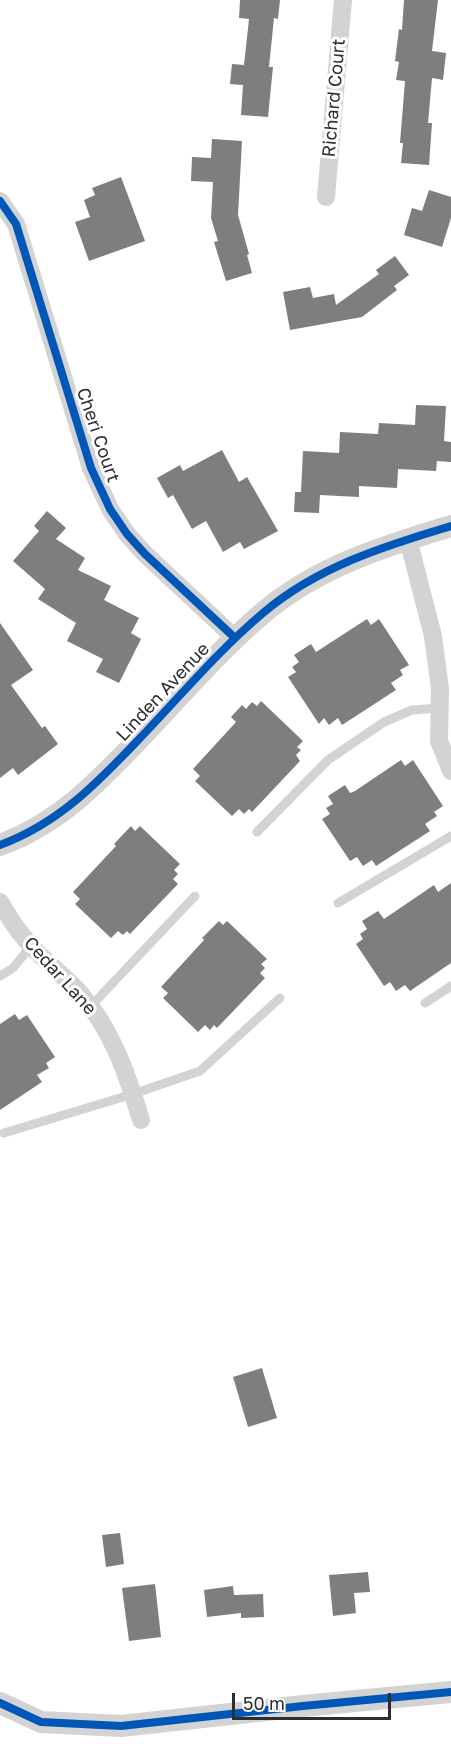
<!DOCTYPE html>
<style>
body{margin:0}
#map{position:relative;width:451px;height:1744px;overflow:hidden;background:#fff;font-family:"Golos Text",sans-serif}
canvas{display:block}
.scale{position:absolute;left:232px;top:1693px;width:159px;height:27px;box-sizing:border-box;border:3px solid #2e2e2e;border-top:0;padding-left:8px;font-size:18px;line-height:21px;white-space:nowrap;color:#2e2e2e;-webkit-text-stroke:4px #fff;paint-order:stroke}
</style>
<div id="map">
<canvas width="451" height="1744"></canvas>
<div class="scale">50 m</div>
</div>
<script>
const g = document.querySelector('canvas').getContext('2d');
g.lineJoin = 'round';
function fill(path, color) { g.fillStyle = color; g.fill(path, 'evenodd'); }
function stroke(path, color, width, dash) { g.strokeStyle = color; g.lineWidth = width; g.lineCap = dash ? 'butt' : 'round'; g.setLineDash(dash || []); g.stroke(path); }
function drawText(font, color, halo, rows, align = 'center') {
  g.font = font + ' "Golos Text",sans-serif'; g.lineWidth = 6; g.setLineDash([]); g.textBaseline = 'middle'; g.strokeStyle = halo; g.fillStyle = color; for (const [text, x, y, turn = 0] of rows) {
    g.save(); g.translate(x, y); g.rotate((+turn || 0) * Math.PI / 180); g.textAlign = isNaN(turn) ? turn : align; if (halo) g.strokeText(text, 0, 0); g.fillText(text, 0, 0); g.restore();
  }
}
fill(new Path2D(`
 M240 0H280L278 19 274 18 269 67H273L268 117 241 115 243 85 230 84 232 64 244 65 249 19 239 18Z
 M404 0H438L432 51 446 53 443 80 432 78 428 123H432L429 165 401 163 403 143H400L405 81 396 80 399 62 395 61 399 29 402 30Z
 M212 139 242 141 238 215 249 254 247 255 252 273 226 281 214 242 218 241 211 218 213 182 191 181 192 157 211 158Z
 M121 177 145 241 89 261 75 222 90 217 84 200 95 195 92 188Z
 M429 190 451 197V218L442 247 404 235 412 208 422 211Z
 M395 256 409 275 394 286 397 290 362 317 290 330 283 292 310 287 313 298 334 294 336 305 379 274 376 270Z
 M416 405 446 406 444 441 451 442V462L437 461 436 471 398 469 397 488 359 486V497L320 495 319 513 294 512 295 492H301L303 451 339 453 340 432 378 434 379 423 415 425Z
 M222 450 239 482 247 477 278 531 244 549 240 542 223 552 206 521 192 529 173 495 168 498 157 478 180 465 183 471Z
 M47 511 66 528 56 539 85 558 78 570 111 586 104 600 139 618 131 633 141 639 119 683 96 672 103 659 67 641 76 623 38 599 45 589 13 561 39 531 34 526Z
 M367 619 371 625 379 619 409 665 400 670 403 675 391 683 396 690 342 725 338 718 329 725 324 718 319 724 288 677 296 672 292 667 299 662 294 655 311 644 316 652Z
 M0 623 33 670 11 685 42 728 45 726 58 744 18 775 13 768 0 778Z
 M261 701 303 741 297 747 301 750 296 755 300 761 252 812 249 809 244 814 239 809 232 816 195 781 200 776 193 769 236 722 231 717 242 705 246 709 252 702 257 706Z
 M401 760 405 766 413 760 443 806 434 812 437 816 425 824 430 831 376 866 372 860 363 866 357 857 350 861 322 819 330 814 326 808 333 804 328 796 345 785 350 793 355 791Z
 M131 826 135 831 140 826 180 864 174 870 178 874 173 879 178 884 130 934 127 931 123 935 118 931 111 938 75 904 80 899 73 892 116 846 114 844Z
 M451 883V963L410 991 405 985 396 991 390 982 384 986 356 944 363 939 360 934 367 929 362 921 378 911 384 919 434 885 438 892Z
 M219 921 223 925 227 921 267 959 261 964 265 968 260 973 265 978 217 1028 214 1025 210 1030 205 1025 198 1032 163 998 168 993 161 987 204 940 202 938Z
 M15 1014 19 1020 27 1015 55 1057 46 1063 49 1068 37 1075 42 1082 0 1110V1024Z
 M262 1368 277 1418 248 1427 233 1377Z
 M120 1533 124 1564 106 1567 102 1535Z
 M368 1572 370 1592 354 1593 356 1613 333 1616 329 1575Z
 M155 1584 161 1637 129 1641 122 1588Z
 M233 1586 234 1595 263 1594 264 1617 241 1618V1613L207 1617 204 1590Z`), '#7e7e7e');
stroke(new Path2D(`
 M257 832 328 760 384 722 412 710 439 708
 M338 903 451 836
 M0 976 13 968 31 946
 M425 1003 451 986
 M90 1007 195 896
 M4 1133 133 1094 200 1071 280 998`), '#d3d3d3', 9);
stroke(new Path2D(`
 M326 197 343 0
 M0 201 16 224 91 468 110 509 127 534 145 554 235 638
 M408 539 433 636 440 689 439 741 451 771
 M0 902C9 918 20 934 32 947 47 963 64 976 79 992 112 1029 127 1074 141 1120`), '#d3d3d3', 18);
stroke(new Path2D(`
 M0 845C60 823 99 781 142 736 182 694 219 650 263 613 317 567 384 546 451 526
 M0 1703 41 1722 121 1726 303 1706 451 1692`), '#d3d3d3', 22);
stroke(new Path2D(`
 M0 201 16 224 91 468 110 509 127 534 145 554 235 638
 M0 845C60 823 99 781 142 736 182 694 219 650 263 613 317 567 384 546 451 526
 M0 1703 41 1722 121 1726 303 1706 451 1692`), '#0057b8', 8);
drawText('18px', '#2e2e2e', '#fff', [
 ["Richard Court",334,98,-85],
 ["Cheri Court",98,435,71],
 ["Linden Avenue",163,692,-47],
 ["Cedar Lane",60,976,48]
]);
</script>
